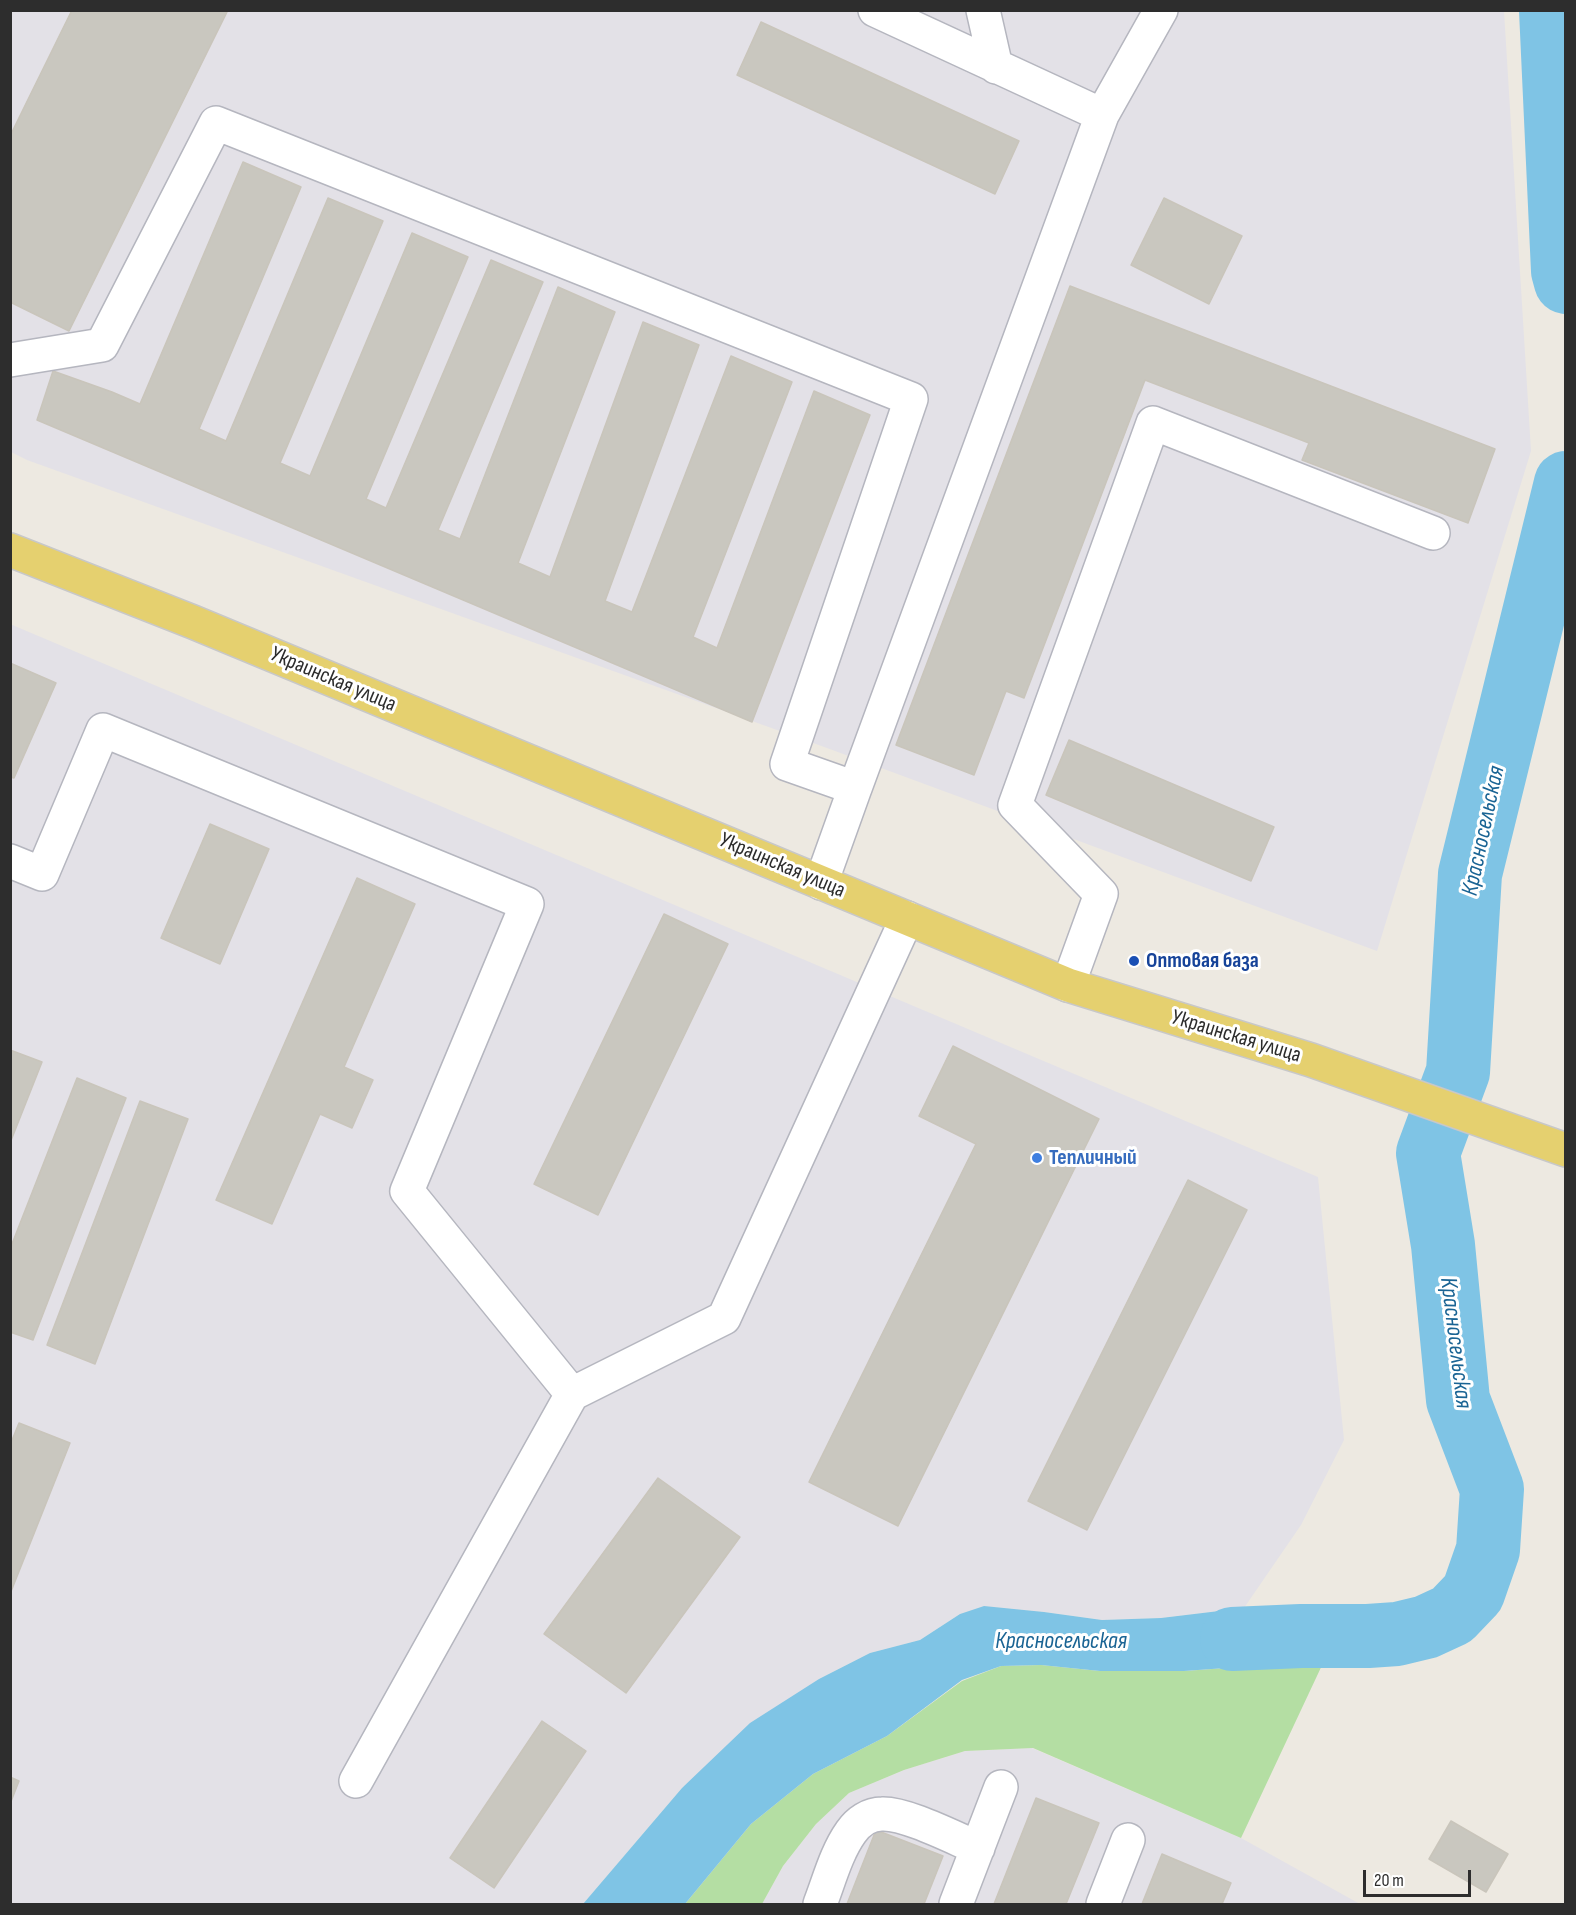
<!DOCTYPE html>
<meta charset="utf-8">
<style>
body{margin:0}
#map{position:relative;width:1576px;height:1915px;overflow:hidden;background:#ede9e1;font-family:"Sofia Sans Condensed",sans-serif}
canvas{display:block}
.frame{position:absolute;inset:0;border:12px solid #2d2d2d;pointer-events:none}
.scale{position:absolute;left:1363px;top:1870px;width:108px;height:27px;box-sizing:border-box;border:3px solid #2d2d2d;border-top:0;padding-left:8px;font-size:18px;line-height:21px;white-space:nowrap;color:#2d2d2d;-webkit-text-stroke:4px #fff;paint-order:stroke}
</style>
<div id="map">
<canvas width="1576" height="1915"></canvas>
<div class="frame"></div>
<div class="scale">20 m</div>
</div>
<script>
const g = document.querySelector('canvas').getContext('2d');
g.lineJoin = 'round';
function fill(path, color) { g.fillStyle = color; g.fill(path, 'evenodd'); }
function stroke(path, color, width, dash) { g.strokeStyle = color; g.lineWidth = width; g.lineCap = dash ? 'butt' : 'round'; g.setLineDash(dash || []); g.stroke(path); }
function drawText(font, color, halo, rows, align = 'center') {
  g.font = font + ' "Sofia Sans Condensed",sans-serif'; g.lineWidth = 6; g.setLineDash([]); g.textBaseline = 'middle'; g.strokeStyle = halo; g.fillStyle = color; for (const [text, x, y, turn = 0] of rows) {
    g.save(); g.translate(x, y); g.rotate((+turn || 0) * Math.PI / 180); g.textAlign = isNaN(turn) ? turn : align; if (halo) g.strokeText(text, 0, 0); g.fillText(text, 0, 0); g.restore();
  }
}
fill(new Path2D(`
 M10 11H1504L1531 451 1377 951 827 748 27 460 11 452Z
 M10 624 1318 1177 1344 1440 1301 1525 1244 1608 1161 1618 1102 1620 1044 1612 984 1606 960 1614 920 1640 870 1653 819 1679 682 1788 583 1904H11Z
 M1032 1748 1241 1838 1360 1904H762L783 1866 816 1824 849 1793 904 1770 965 1751Z`), '#e3e1e7');
fill(new Path2D(`
 M1324 1661 1241 1838 1033 1748 965 1751 904 1770 849 1793 816 1824 783 1866 762 1904H685L751 1824 813 1774 887 1736 962 1681 1001 1666 1041 1665 1100 1671H1184Z`), '#b4dea3');
fill(new Path2D(`
 M984 1606 1044 1612 1102 1620 1161 1618 1244 1608 1317 1606 1324 1661 1184 1671H1100L1041 1665 1001 1666 962 1680 887 1736 813 1774 751 1824 685 1904H583L682 1788 750 1723 819 1679 870 1653 920 1640 960 1614Z`), '#7fc4e5');
stroke(new Path2D(`
 M1551 10 1563 271 1566 282
 M1232 1639 1301 1636H1368L1397 1634 1426 1627 1452 1615 1473 1593 1488 1550 1492 1489 1458 1400 1443 1245 1428 1153 1458 1072 1470 874 1566 483`), '#7fc4e5', 64);
const building = new Path2D(`
 M72 10H228L69 331 10 302V136Z
 M761 22 1019 141 995 194 737 75Z
 M243 162 301 187 199 429 226 441 328 198 383 221 280 463 310 476 412 233 468 257 366 499 386 508 491 260 543 282 438 530 460 539 558 287 615 312 518 563 550 577 643 322 699 345 605 601 632 612 731 356 792 382 693 637 717 648 814 391 870 415 752 722 37 420 53 371 112 392 140 404Z
 M1164 198 1242 236 1209 304 1131 265Z
 M1070 286 1495 449 1468 523 1302 460 1309 443 1145 380 1024 698 1006 691 974 775 896 745Z
 M10 663 56 683 14 778 10 777Z
 M1069 740 1274 827 1251 881 1046 795Z
 M210 824 269 849 220 964 161 938Z
 M357 878 415 904 344 1067 373 1080 352 1128 320 1114 272 1224 216 1200Z
 M664 914 728 944 598 1215 534 1184Z
 M953 1046 1099 1119 898 1526 809 1482 976 1144 919 1116Z
 M10 1050 42 1062 10 1143Z
 M77 1078 126 1098 33 1340 10 1332V1249Z
 M140 1101 188 1119 95 1364 47 1345Z
 M1188 1180 1247 1210 1087 1530 1028 1501Z
 M19 1423 70 1443 10 1594V1445Z
 M658 1478 740 1537 626 1693 544 1634Z
 M542 1721 586 1751 494 1888 450 1858Z
 M10 1777 19 1781 10 1804Z
 M1036 1798 1099 1823 1066 1904H994Z
 M1451 1821 1508 1854 1486 1892 1429 1859Z
 M876 1830 943 1856 924 1904H847Z
 M1162 1854 1231 1883 1222 1904H1142Z`);
fill(building, '#c9c7bf');
stroke(building, '#c9c5bb', 1.5);
const minor = new Path2D(`
 M983 10 996 67
 M1102 115 1161 10
 M10 360 102 345 216 123 911 399 787 764 855 788 821 883
 M855 788 1102 115 875 10
 M10 861 42 874 103 730 527 904 407 1191 572 1394
 M1068 985 1101 894 1015 805 1153 423 1433 533
 M356 1781 572 1394 724 1318 907 918
 M820 1904C829 1881 836 1853 851 1832 858 1822 869 1814 882 1814 906 1813 954 1838 978 1848
 M956 1904 1001 1787
 M1103 1904 1128 1840`);
const major = new Path2D(`
 M10 550 193 622 1068 985 1311 1060 1566 1150`);
stroke(minor, '#b5b6bf', 36);
stroke(major, '#c8c8c8', 36);
stroke(minor, '#fff', 33);
stroke(major, '#e5d06f', 33);
for (const [x, y, r, color] of [
 [1134,961,6,"#1a4fb4"],
 [1037,1158,6,"#3f7fe0"]
]) { const dot = new Path2D(); dot.arc(x, y, r, 0, 2 * Math.PI); g.fillStyle = color; g.fill(dot); stroke(dot, '#fff', 2); }
drawText('22px', '#2d2d2d', '#fff', [
 ["Украинская улица",333,680,23],
 ["Украинская улица",782,866,23],
 ["Украинская улица",1236,1037,17]
]);
drawText('bold 22px', '#164399', '#fff', [
 ["Оптовая база",1146,961]
], 'left');
drawText('bold 22px', '#366cbe', '#fff', [
 ["Тепличный",1049,1158]
], 'left');
drawText('italic 24px', '#1a6494', '#fff', [
 ["Красносельская",1484,831,-78],
 ["Красносельская",1455,1343,83],
 ["Красносельская",1061,1642]
]);
</script>
